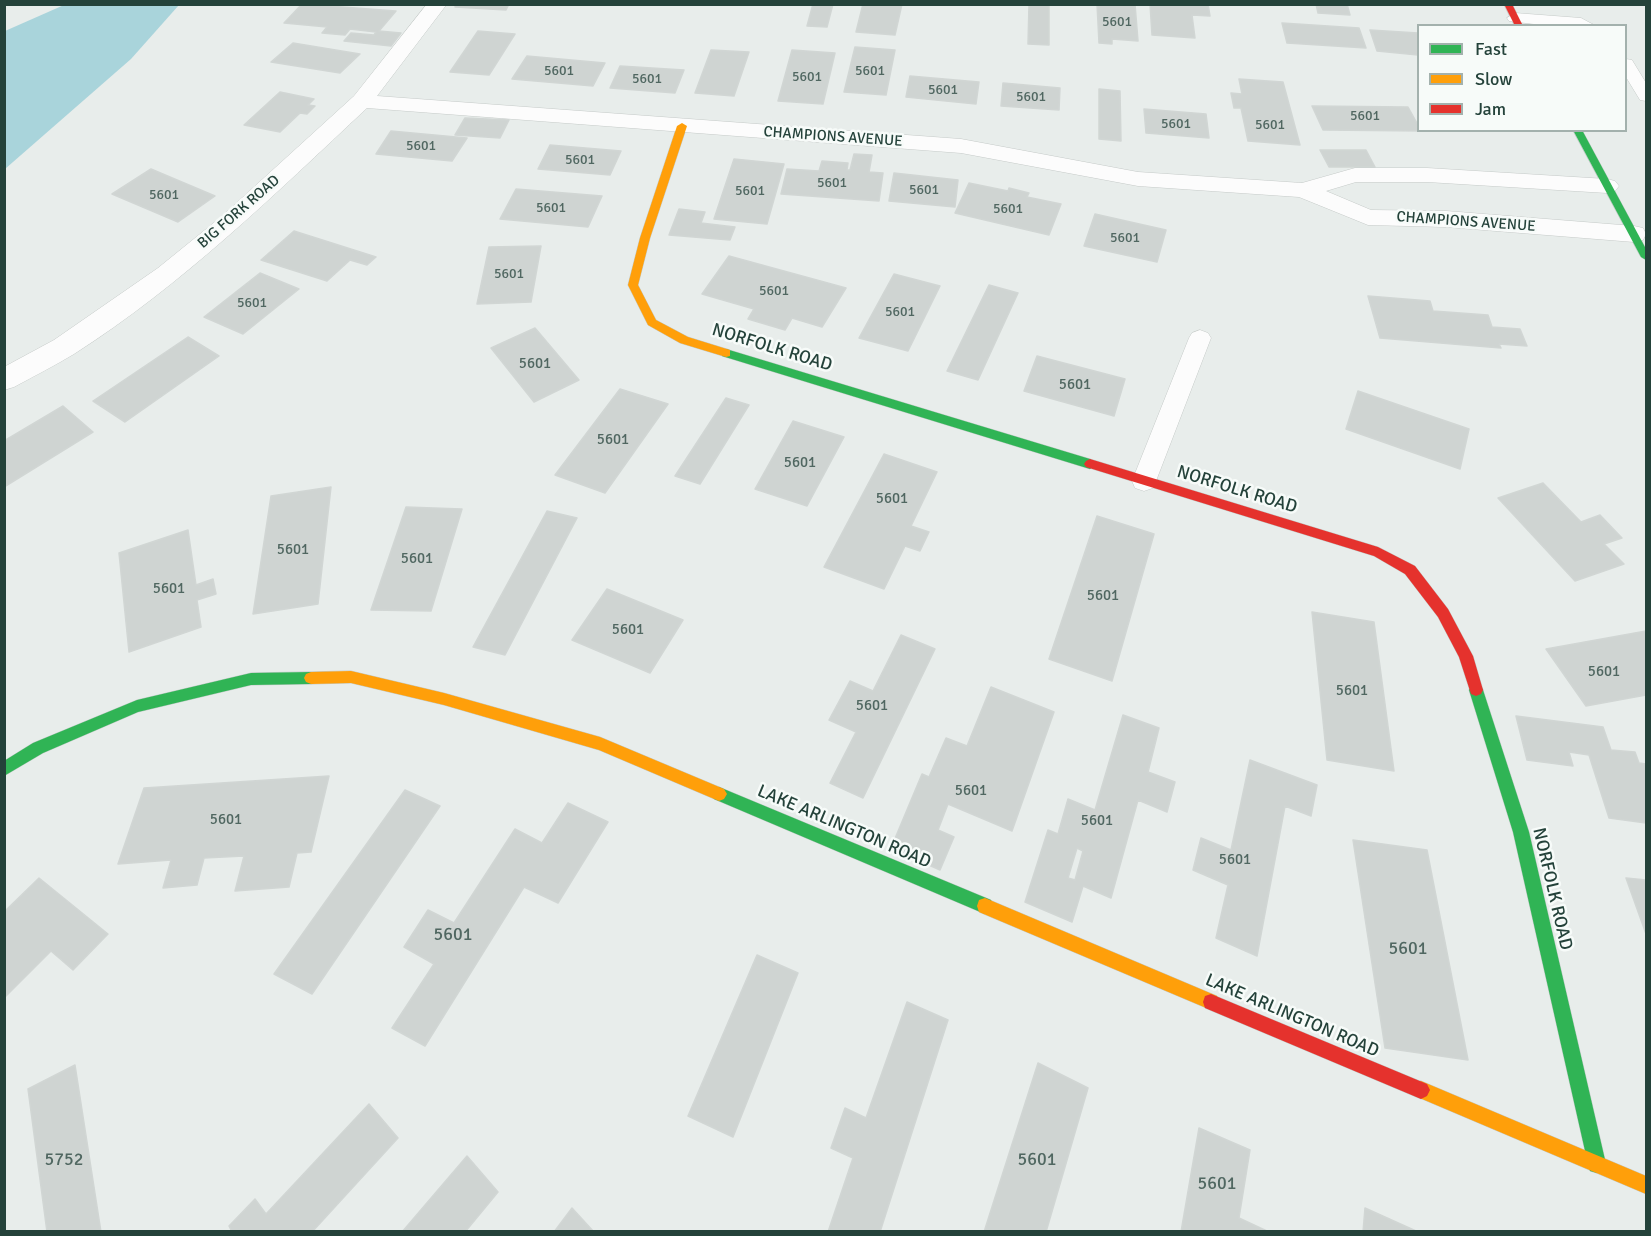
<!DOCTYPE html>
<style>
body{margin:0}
#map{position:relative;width:1651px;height:1236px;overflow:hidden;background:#e8edeb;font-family:Signika,sans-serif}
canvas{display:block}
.frame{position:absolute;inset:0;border:6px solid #24423a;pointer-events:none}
.legend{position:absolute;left:1417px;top:24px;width:210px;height:108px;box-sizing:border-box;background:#f7fbf9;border:2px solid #a3b1ad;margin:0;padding:8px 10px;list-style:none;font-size:18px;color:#24423a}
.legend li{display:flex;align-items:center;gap:12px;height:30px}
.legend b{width:30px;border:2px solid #a3b1ad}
</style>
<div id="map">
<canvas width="1651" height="1236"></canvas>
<div class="frame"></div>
<ul class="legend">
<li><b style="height:8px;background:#30b455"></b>Fast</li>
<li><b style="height:8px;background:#ff9f0a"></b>Slow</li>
<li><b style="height:8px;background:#e5322d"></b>Jam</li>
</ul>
</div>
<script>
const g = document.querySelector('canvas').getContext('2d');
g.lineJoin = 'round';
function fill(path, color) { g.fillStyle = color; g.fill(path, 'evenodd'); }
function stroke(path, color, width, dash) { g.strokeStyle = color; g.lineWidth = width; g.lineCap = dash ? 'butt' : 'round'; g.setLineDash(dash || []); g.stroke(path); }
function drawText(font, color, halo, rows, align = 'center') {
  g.font = font + ' Signika,sans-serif'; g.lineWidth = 5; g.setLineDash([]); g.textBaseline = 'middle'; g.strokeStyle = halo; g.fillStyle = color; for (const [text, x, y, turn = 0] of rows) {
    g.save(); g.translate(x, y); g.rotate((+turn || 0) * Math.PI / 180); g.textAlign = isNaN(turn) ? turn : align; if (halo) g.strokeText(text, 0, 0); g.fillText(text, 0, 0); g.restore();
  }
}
fill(new Path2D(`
 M64 5H179L131 59 5 169V31Z`), '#a9d4db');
const building = new Path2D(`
 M302 4 396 11 379 31 401 33 391 46 344 41 351 33 374 35 376 32 350 29 345 35 322 33 327 27 284 23Z
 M456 4H509L506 10 455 7Z
 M813 4H833L827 27 807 26Z
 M863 4H902L895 35 856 32Z
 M1029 4H1049V45L1028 44Z
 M1097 4H1135L1138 41 1112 39V44L1099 43Z
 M1150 4H1208L1210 16 1192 15 1195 38 1152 35Z
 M1316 4H1347L1350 15 1318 13Z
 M1282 23 1359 28 1366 48 1287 43Z
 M1370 30 1418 33V55L1377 51Z
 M478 31 515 34 489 75 450 72Z
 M293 43 360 54 340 73 271 62Z
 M855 47 895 50 886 95 844 92Z
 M711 50 749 52 734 96 695 93Z
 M792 50 835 53 823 104 778 101Z
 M527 56 605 63 593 86 512 79Z
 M620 66 684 70 675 93 610 88Z
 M910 76 979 82 976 104 906 97Z
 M1239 79 1283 82 1300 145 1248 141 1241 108H1234L1231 93 1242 94Z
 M1003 83 1060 88 1059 110 1001 106Z
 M1099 89 1120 91 1121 141 1099 139Z
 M280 92 314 99 308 105 315 106 307 114 300 113 280 132 244 125Z
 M1312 106 1408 107 1418 125V130L1422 131 1323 130Z
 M1144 109 1206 114 1209 138 1146 133Z
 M465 118 509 120 500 138 455 135Z
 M391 131 467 138 452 161 376 154Z
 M550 145 621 151 610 175 538 169Z
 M1320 150H1366L1375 167H1329Z
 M854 154 872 155 869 172 883 173 879 201 781 194 787 169 819 171 822 161 848 163 847 170H850Z
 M734 159 784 164 767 224 714 219Z
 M151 169 215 196 178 222 112 194Z
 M894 173 958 180 955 207 889 201Z
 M969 183 1008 191 1009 188 1029 193 1027 197 1061 204 1049 235 955 213Z
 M516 189 602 196 588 227 500 219Z
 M679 209 705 212 701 223 735 227 730 240 669 235Z
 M1095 214 1166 230 1157 262 1084 246Z
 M294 231 376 257 367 265 350 260 327 281 261 260Z
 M541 246 531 302 477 304 489 247Z
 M729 256 846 288 822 327 792 318 785 330 748 319 754 309 702 294Z
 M260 273 299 289 243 334 204 317Z
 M894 274 940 286 908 351 859 338Z
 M989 285 1018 293 978 380 947 371Z
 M1368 296 1430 301 1433 311 1488 315 1492 327 1520 329 1527 346 1499 344 1501 348 1380 338Z
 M535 328 579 380 534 402 491 348Z
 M188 337 219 356 125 422 93 401Z
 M1037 356 1125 379 1114 416 1024 391Z
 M620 389 668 404 605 493 555 475Z
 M1358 391 1469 429 1460 469 1346 429Z
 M726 398 749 405 700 484 675 476Z
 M63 406 93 432 4 487V441Z
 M793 421 844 437 807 506 755 489Z
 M884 454 937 472 911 526 929 532 920 551 905 546 884 589 824 567Z
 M1543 483 1581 522 1600 515 1622 538 1604 544 1624 564 1575 581 1498 498Z
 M331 487 318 604 253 614 271 496Z
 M406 507 462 509 431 611 371 610Z
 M547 511 577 518 505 655 473 647Z
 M1097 516 1154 534 1112 681 1049 659Z
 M188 530 196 585 213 579 216 594 197 600 201 627 129 652 119 553Z
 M607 589 683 620 650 673 572 640Z
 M1312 612 1374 622 1394 771 1327 760Z
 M1646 631V695L1586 706 1546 649Z
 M901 635 935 649 863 798 830 783 856 732 829 720 850 681 873 691Z
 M991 687 1054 712 1012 831 948 804 938 830 954 837 940 870 891 848 922 774 929 777 946 738 967 746Z
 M1123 715 1159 728 1148 772 1175 782 1167 812 1138 800 1111 898 1083 886 1072 922 1025 902 1048 830 1058 834 1068 799 1095 810ZM1077 848 1083 851 1075 880 1068 878Z
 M1516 716 1603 727 1611 750 1635 752 1639 763 1646 764V823L1609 818 1589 755 1569 752 1573 766 1527 760Z
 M1250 760 1317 785 1311 816 1285 806 1257 956 1216 938 1228 885 1193 870 1201 838 1231 850Z
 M329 776 311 852 297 853 289 887 235 891 244 856 204 858 197 885 163 888 171 860 118 864 144 788Z
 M405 790 440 806 312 994 274 974Z
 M568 803 608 822 558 903 524 887 425 1046 392 1028 434 964 404 947 428 910 454 923 515 829 542 843Z
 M1353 840 1427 850 1468 1060 1385 1048Z
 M39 878 108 934 73 970 51 951 4 998V912Z
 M1626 878 1646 880V934Z
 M757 955 798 973 733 1137 688 1116Z
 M907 1002 948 1020 880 1232H828L853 1158 831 1148 845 1108 866 1118Z
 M1038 1063 1088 1088 1046 1232H984Z
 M75 1065 101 1232H47L28 1089Z
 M369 1104 398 1138 312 1232H232L229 1226 255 1199 266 1214Z
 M1199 1128 1250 1150 1239 1218 1269 1232H1181Z
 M467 1156 498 1192 465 1232H402Z
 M572 1208 594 1232H554Z
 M1365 1208 1416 1231V1232H1363Z`);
fill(building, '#cfd4d2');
stroke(building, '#d1d6d4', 1.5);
const lane = new Path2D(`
 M1515 13 1581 18 1596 26H1550L1509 21 1507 18Z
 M1626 59 1632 60 1646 83V101L1640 100 1626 77Z
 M1200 330 1208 333 1211 338 1156 481 1153 488 1144 491 1135 488 1132 481 1189 338 1192 333Z`);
const street = new Path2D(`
 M427 4H447L377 96 961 139 1138 172 1302 183 1355 168H1427L1607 179 1615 181 1619 186 1615 191 1607 193 1427 182H1356L1326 191 1371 210 1446 211 1634 226 1643 228 1646 234 1643 240 1634 242 1446 227 1368 225 1299 197 1138 186 961 153 367 108C274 195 182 285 74 354 54 366 34 376 14 387L4 390V367L54 340 158 268 221 217 354 96Z`);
const fast = new Path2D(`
 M1573 130H1582L1646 249V260L1641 257Z
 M726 349 1090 459 1096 464 1090 469 722 356V350Z
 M311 672 316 674 318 678 316 682 311 684 251 685 138 712 43 753 4 776V761L33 743 137 700 251 673Z
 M1476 684 1481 686 1483 690 1529 832 1606 1164 1604 1171 1597 1173 1590 1171 1588 1164 1513 832 1469 690 1471 686Z
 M719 787 991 900 993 906 991 912 985 914 714 799 711 794 714 789Z`);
const slow = new Path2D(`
 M682 123 687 126 650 238 638 285 656 320 688 337 730 350V356L726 357 680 343 648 325 628 285 640 238 677 126Z
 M351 671 444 693 600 737 724 789 727 794 724 799 719 801 599 750 444 705 351 683 311 684 306 682 304 678 306 674 311 672Z
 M985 898 1217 996 1219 1002 1217 1008 1211 1010 979 912 977 906 979 900Z
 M1421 1081 1646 1176V1194L1415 1096 1412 1090 1415 1084Z`);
const jam = new Path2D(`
 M1504 4H1512L1523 26H1515Z
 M1090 459 1378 547 1415 566 1448 609 1473 656 1483 690 1481 694 1476 696 1471 694 1459 657 1438 617 1405 574 1374 556 1086 467 1084 464 1086 461Z
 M1211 994 1427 1084 1430 1090 1427 1096 1421 1099 1205 1008 1203 1002 1205 996Z`);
stroke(lane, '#c5cac8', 1);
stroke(street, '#c5cac8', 1);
stroke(fast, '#c3cbc8', 1);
stroke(slow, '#c3cbc8', 1);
stroke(jam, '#c3cbc8', 1);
fill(lane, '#fcfcfc');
fill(street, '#fcfcfc');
fill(fast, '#30b455');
fill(slow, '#ff9f0a');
fill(jam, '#e5322d');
drawText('14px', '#506761', null, [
 ["5601",1117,22],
 ["5601",559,71],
 ["5601",870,71],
 ["5601",807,77],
 ["5601",647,79],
 ["5601",943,90],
 ["5601",1031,97],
 ["5601",1365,116],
 ["5601",1176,124],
 ["5601",1270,125],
 ["5601",421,146],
 ["5601",580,160],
 ["5601",832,183],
 ["5601",924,190],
 ["5601",750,191],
 ["5601",164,195],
 ["5601",551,208],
 ["5601",1008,209],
 ["5601",1125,238],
 ["5601",509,274],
 ["5601",774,291],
 ["5601",252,303],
 ["5601",900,312]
]);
drawText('15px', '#24423a', '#f7fbf9', [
 ["CHAMPIONS AVENUE",833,137,4],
 ["BIG FORK ROAD",239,212,-41],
 ["CHAMPIONS AVENUE",1466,222,4]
]);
drawText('15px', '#506761', null, [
 ["5601",535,364],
 ["5601",1075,385],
 ["5601",613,440],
 ["5601",800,463],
 ["5601",892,499],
 ["5601",293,550],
 ["5601",417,559],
 ["5601",169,589],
 ["5601",1103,596],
 ["5601",628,630],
 ["5601",1604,672],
 ["5601",1352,691],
 ["5601",872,706],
 ["5601",971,791],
 ["5601",226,820],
 ["5601",1097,821],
 ["5601",1235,860]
]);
drawText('18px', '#24423a', '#f7fbf9', [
 ["NORFOLK ROAD",772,348,17],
 ["NORFOLK ROAD",1237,490,17],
 ["LAKE ARLINGTON ROAD",844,827,23],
 ["NORFOLK ROAD",1552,889,77],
 ["LAKE ARLINGTON ROAD",1292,1016,23]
]);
drawText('18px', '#506761', null, [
 ["5601",453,935],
 ["5601",1408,949],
 ["5752",64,1160],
 ["5601",1037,1160],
 ["5601",1217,1184]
]);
</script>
